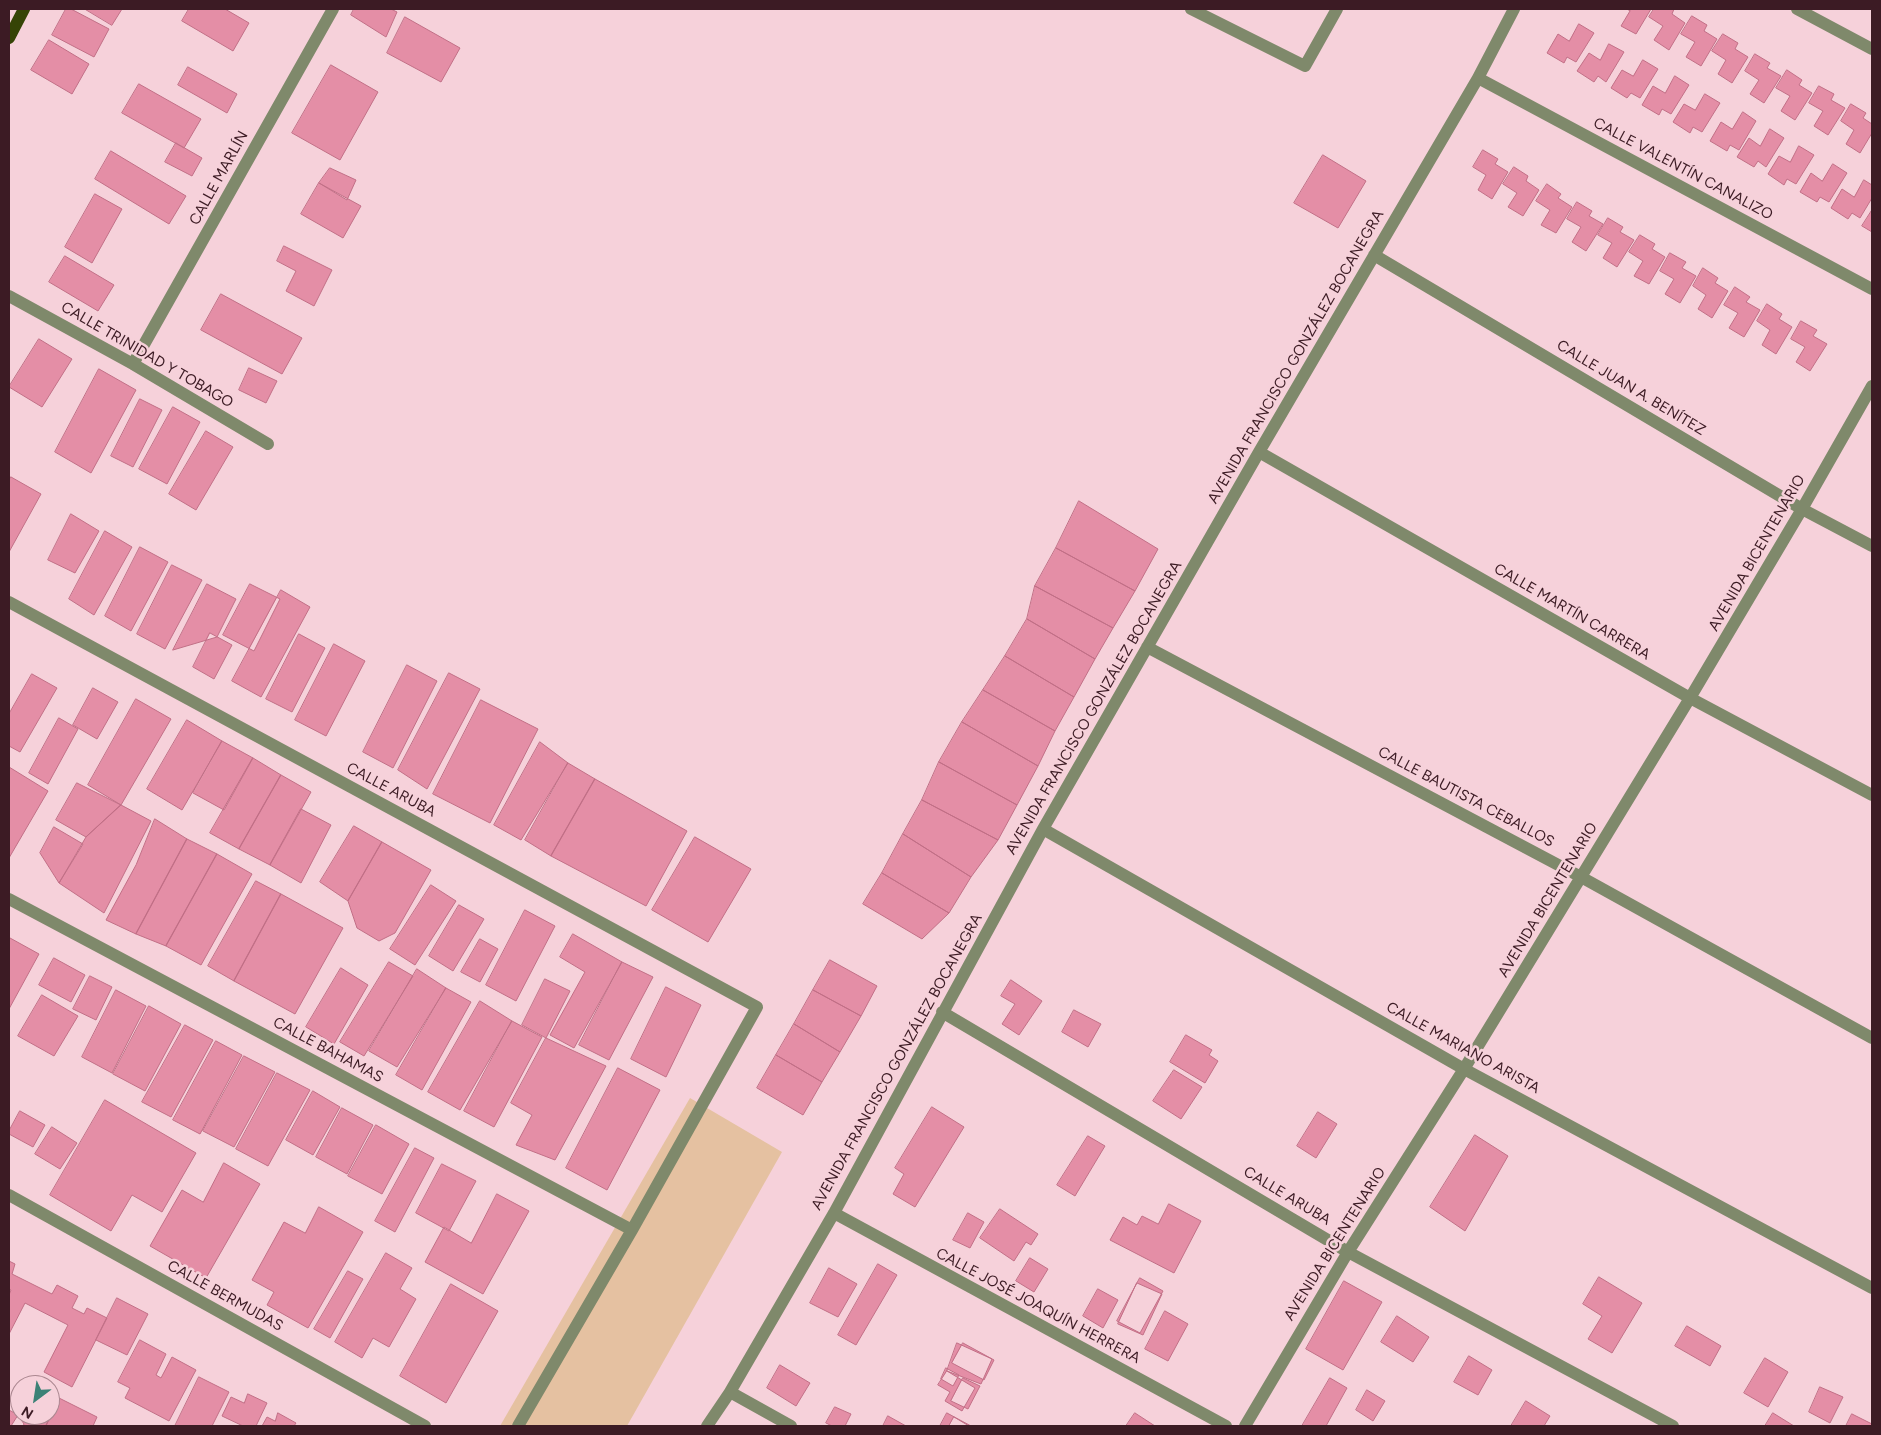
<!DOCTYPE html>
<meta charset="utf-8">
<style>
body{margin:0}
#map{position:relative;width:1881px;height:1435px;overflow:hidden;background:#f6d1da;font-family:Figtree,sans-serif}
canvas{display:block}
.frame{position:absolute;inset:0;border:10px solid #3c1b24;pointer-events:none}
.north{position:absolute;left:10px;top:1375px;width:50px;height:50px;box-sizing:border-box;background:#f6d1da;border:1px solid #ac8891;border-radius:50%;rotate:211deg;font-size:14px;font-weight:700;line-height:20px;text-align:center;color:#3c1b24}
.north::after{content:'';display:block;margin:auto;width:18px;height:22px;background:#3c8176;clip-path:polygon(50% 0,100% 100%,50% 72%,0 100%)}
</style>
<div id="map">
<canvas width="1881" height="1435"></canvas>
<div class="frame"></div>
<div class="north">N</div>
</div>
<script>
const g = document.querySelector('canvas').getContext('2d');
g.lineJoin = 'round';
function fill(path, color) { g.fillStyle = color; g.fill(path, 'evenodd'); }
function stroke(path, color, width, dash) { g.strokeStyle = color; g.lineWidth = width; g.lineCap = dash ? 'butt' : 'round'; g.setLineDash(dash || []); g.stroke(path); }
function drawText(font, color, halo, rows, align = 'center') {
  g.font = font + ' Figtree,sans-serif'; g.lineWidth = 5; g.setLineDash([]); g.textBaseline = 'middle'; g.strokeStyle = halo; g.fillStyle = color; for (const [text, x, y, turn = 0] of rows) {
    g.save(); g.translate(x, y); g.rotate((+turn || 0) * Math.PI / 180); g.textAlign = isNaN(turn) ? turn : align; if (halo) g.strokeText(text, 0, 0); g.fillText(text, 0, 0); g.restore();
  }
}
fill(new Path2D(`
 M690 1098 782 1152 627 1426H500Z`), '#e5c1a1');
const building = new Path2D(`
 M66 9H71L109 29 94 57 52 35Z
 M85 9H122L112 25Z
 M189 9H225L249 23 233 51 182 21Z
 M354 9H391L397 12 386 37 351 15Z
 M1627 9H1651L1636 34 1621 26 1630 11Z
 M1654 9H1674L1672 14 1685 23 1669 50 1654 40 1663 26 1649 17Z
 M1692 16 1707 25 1704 31 1717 39 1701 66 1686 57 1695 42 1681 34Z
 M405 17 460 48 441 82 387 53Z
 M1579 24 1594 33 1576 62 1567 57 1564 63 1547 53 1558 34 1569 41Z
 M1723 34 1738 43 1735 49 1748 57 1732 83 1718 74 1726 60 1712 51Z
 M49 40 89 64 72 94 31 70Z
 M1609 44 1624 52 1606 82 1598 76 1594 82 1577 71 1589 53 1600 60Z
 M1755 54 1770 63 1767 68 1781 76 1764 103 1750 94 1759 80 1745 71Z
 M1643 60 1658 69 1640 98 1631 93 1627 98 1611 88 1622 70 1633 76Z
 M331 65 378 92 340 160 292 133Z
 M188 67 237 94 227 113 178 85Z
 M1787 70 1802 80 1799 85 1812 93 1795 120 1781 111 1790 96 1776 88Z
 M1675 76 1689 85 1671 114 1662 109 1659 115 1642 105 1653 86 1665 93Z
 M139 84 201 119 184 148 122 113Z
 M1819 86 1834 94 1831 100 1845 108 1828 135 1814 126 1823 111 1809 103Z
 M1705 94 1720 103 1702 132 1693 127 1690 133 1673 122 1684 104 1695 110Z
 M1851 104 1866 113 1863 118 1872 124V133L1860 153 1846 144 1854 130 1841 121Z
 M1743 112 1756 121 1739 150 1730 145 1727 151 1710 141 1721 122 1732 129Z
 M1770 129 1784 138 1766 167 1758 161 1754 167 1737 157 1749 138 1760 146Z
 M176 143 202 158 192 176 165 162Z
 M1799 146 1814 155 1796 184 1787 179 1784 185 1768 174 1779 156 1790 162Z
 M1483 150 1498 159 1495 164 1508 172 1492 199 1478 190 1486 175 1473 167Z
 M111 151 186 196 169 224 95 179Z
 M1323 155 1366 181 1338 228 1294 203Z
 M1833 164 1847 173 1829 202 1820 197 1817 202 1800 192 1811 173 1822 181Z
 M1514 167 1528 176 1526 181 1539 190 1523 216 1508 207 1517 193 1503 184Z
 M330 168 356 180 347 200 319 183Z
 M1864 180 1872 185V198L1860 218 1852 213 1848 219 1831 208 1842 189 1854 197Z
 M319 183 361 206 343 238 301 214Z
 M1547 184 1561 194 1558 198 1572 207 1556 233 1541 225 1550 210 1536 201Z
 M95 194 122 209 92 263 65 247Z
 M1577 202 1592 211 1589 216 1603 224 1586 251 1572 242 1581 227 1567 219Z
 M1872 210V232L1862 226Z
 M1608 218 1623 227 1620 232 1634 240 1617 267 1603 258 1612 243 1598 235Z
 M1640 235 1655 244 1652 249 1665 257 1649 284 1634 276 1643 261 1629 252Z
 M284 246 332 270 314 306 286 291 296 271 277 261Z
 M1670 253 1686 262 1682 268 1696 276 1680 303 1665 294 1674 279 1660 271Z
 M65 256 114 285 98 311 49 282Z
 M1703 268 1718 278 1715 283 1728 291 1712 318 1698 309 1706 295 1693 286Z
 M1735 287 1750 297 1746 302 1760 310 1744 337 1729 328 1738 313 1724 305Z
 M221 294 302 338 282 374 201 330Z
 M1767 304 1782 314 1779 319 1792 327 1776 354 1762 345 1770 330 1757 321Z
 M1801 321 1817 330 1813 336 1827 344 1810 371 1796 362 1805 347 1791 339Z
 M39 339 72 359 42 407 9 387Z
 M249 368 277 381 266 403 239 390Z
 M99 369 136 390 91 473 55 452Z
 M140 399 162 410 133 467 111 456Z
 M173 407 200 422 167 484 139 469Z
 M206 431 233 447 196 510 169 494Z
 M11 477 41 494 9 552V481Z
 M1079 501 1158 549 1135 591 1056 548Z
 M71 514 99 531 75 573 48 560Z
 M105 531 132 547 94 615 69 599Z
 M140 547 168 562 131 631 105 616Z
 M1056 548 1135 591 1113 628 1035 586Z
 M172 565 202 580 165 649 137 634Z
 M207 584 236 599 217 637 173 650Z
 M250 584 280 599 254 651 223 635Z
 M1035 586 1113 628 1095 659 1027 619Z
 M281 590 310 607 261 697 232 681Z
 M1027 619 1095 659 1074 697 1005 656Z
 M210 633 232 645 214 679 193 667Z
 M299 634 325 648 292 712 266 699Z
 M334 644 365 661 326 736 295 720Z
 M1005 656 1074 697 1055 731 983 690Z
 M407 665 437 681 393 768 363 752Z
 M449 673 480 689 427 789 398 770Z
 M32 674 57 688 20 752 9 746V714Z
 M93 688 118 702 97 739 73 725Z
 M983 690 1055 731 1038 766 962 722Z
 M136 699 171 719 121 805 88 785Z
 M481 700 538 729 490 823 433 794Z
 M59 718 78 729 48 784 29 773Z
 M187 720 222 741 182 810 147 789Z
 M962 722 1038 766 1017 805 939 762Z
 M222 741 253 758 224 810 193 793Z
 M540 742 568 763 521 840 494 825Z
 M253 758 281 775 239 849 210 833Z
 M939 762 1017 805 998 840 922 800Z
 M568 763 595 779 551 856 525 840Z
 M9 767 48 791 9 858Z
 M281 775 311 792 270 865 239 849Z
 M595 779 687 831 646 906 551 856Z
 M77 783 121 805 86 837 56 820Z
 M922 800 998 840 971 877 903 834Z
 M121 805 151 821 104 913 59 883 86 837Z
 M301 809 331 825 301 883 270 865Z
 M155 819 187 839 136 934 106 920 136 865Z
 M354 826 382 842 348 901 320 882Z
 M54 827 83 844 59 883 40 853Z
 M903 834 971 877 949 913 882 873Z
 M695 837 751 869 708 942 652 910Z
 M187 839 217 854 166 946 136 934Z
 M382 842 431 870 395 933 379 941 357 928 348 901Z
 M217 854 252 874 201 965 166 946Z
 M882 873 949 913 922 939 863 904Z
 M256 881 281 894 234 981 208 966Z
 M431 885 456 901 415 965 390 949Z
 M281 894 343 928 295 1014 234 981Z
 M459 905 484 919 453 971 429 956Z
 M525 910 555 926 516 1001 486 985Z
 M573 934 622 962 574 1048 550 1035 585 972 560 957Z
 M10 938 39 954 9 1009V940Z
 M480 939 498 949 480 982 461 972Z
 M54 958 85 975 71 1002 39 985Z
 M830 960 877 986 861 1016 813 990Z
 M389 962 413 976 364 1056 340 1042Z
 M622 962 653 977 609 1060 579 1045Z
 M341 968 368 985 334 1044 306 1027Z
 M417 969 446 988 397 1067 369 1051Z
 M90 976 112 987 96 1020 73 1009Z
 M545 979 570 991 546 1038 522 1025Z
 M1011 980 1042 1001 1019 1035 1002 1024 1015 1004 1001 996Z
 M666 987 701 1005 666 1077 631 1059Z
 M446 988 471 1002 422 1090 396 1075Z
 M116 990 146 1006 112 1073 82 1057Z
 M813 990 861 1016 840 1052 794 1024Z
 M42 995 78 1016 54 1056 18 1036Z
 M480 1001 512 1021 460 1110 428 1092Z
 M149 1006 181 1024 145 1091 113 1074Z
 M1074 1010 1101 1024 1088 1047 1062 1032Z
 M512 1021 542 1037 494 1127 464 1111Z
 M794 1024 840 1052 822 1082 776 1055Z
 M185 1025 213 1040 171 1117 142 1102Z
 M1186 1035 1212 1050 1209 1055 1218 1061 1205 1083 1170 1062Z
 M546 1038 606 1066 555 1160 516 1145 532 1115 511 1103Z
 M216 1041 242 1055 200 1134 173 1120Z
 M776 1055 822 1082 803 1115 757 1088Z
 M244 1056 275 1072 234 1147 203 1131Z
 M618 1068 660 1090 607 1190 566 1168Z
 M1174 1070 1202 1087 1181 1119 1153 1101Z
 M277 1073 310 1090 268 1166 236 1149Z
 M313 1091 340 1107 313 1155 286 1140Z
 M105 1100 196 1153 162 1212 132 1195 111 1231 50 1195Z
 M932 1107 964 1127 915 1207 893 1194 904 1174 895 1168Z
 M342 1108 373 1125 347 1174 316 1157Z
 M20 1111 45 1125 33 1147 9 1134V1131Z
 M1318 1112 1337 1124 1316 1158 1297 1146Z
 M376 1125 409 1144 382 1194 348 1176Z
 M52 1127 77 1143 60 1169 35 1154Z
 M1475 1135 1508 1156 1465 1231 1430 1207Z
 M1088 1136 1105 1146 1075 1196 1057 1185Z
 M415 1148 434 1158 395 1232 375 1221Z
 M224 1163 260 1184 206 1278 150 1246 182 1190 203 1202Z
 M442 1164 476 1181 449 1231 416 1213Z
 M497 1194 529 1211 483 1294 425 1262 444 1227 471 1243Z
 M1169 1204 1201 1221 1174 1273 1110 1240 1123 1217 1137 1225 1142 1216 1158 1224Z
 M319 1207 363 1232 308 1328 267 1305 274 1292 252 1280 284 1222 305 1233Z
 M1000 1209 1038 1234 1031 1245 1026 1242 1014 1261 980 1238Z
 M968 1213 984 1222 970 1248 953 1240Z
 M386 1253 412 1268 400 1289 416 1299 389 1347 373 1338 362 1358 335 1342Z
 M1030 1258 1048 1269 1034 1292 1016 1281Z
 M9 1261 15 1264 12 1274 52 1294 57 1285 78 1296 72 1308 84 1314 87 1308 107 1318 72 1387 44 1372 68 1325 25 1303 9 1334V1295L11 1290 9 1289Z
 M878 1264 897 1275 856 1345 838 1335Z
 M829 1268 857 1284 838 1317 810 1303Z
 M348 1271 363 1279 330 1338 314 1329Z
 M1599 1277 1642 1303 1612 1353 1588 1339 1602 1316 1583 1304Z
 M1140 1278 1163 1291 1140 1333 1117 1321Z
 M1344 1281 1382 1302 1343 1370 1306 1349Z
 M1137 1283 1162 1294 1143 1335 1118 1324Z
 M451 1284 498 1311 446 1403 400 1376Z
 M1098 1289 1118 1300 1103 1328 1083 1316Z
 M117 1298 148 1314 127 1355 96 1340Z
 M1165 1311 1188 1324 1168 1361 1145 1349Z
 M1397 1316 1429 1337 1413 1362 1381 1342Z
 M1687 1326 1721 1346 1710 1366 1675 1346Z
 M140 1340 166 1354 156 1375 161 1378 172 1357 196 1370 169 1421 125 1398 130 1388 118 1382Z
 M957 1343 992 1359 981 1384 947 1371Z
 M963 1343 994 1360 984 1380 952 1363Z
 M1469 1356 1492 1370 1478 1395 1454 1382Z
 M1765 1358 1788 1372 1768 1407 1744 1393Z
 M780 1365 810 1383 796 1406 767 1388Z
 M946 1368 959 1375 953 1386 941 1379Z
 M947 1371 975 1388 962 1411 945 1401 950 1392 938 1385Z
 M199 1377 229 1392 212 1426H175Z
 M963 1378 980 1386 968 1409 951 1401Z
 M1330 1378 1347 1388 1326 1426H1302Z
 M1820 1387 1843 1397 1830 1423 1809 1412Z
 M1367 1390 1385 1401 1373 1421 1356 1410Z
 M50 1394 59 1398 46 1426H23L24 1424 18 1415 20 1410V1415H50Z
 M248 1394 267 1403 256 1426H243L222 1416 231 1397 244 1403Z
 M59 1398 97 1417 93 1426H46Z
 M1526 1401 1550 1416 1544 1426H1511Z
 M835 1407 851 1414 845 1426H832L826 1423Z
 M9 1410 18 1415 11 1426H9Z
 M278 1413 296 1423 294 1426H262L267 1417 275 1421Z
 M947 1413 971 1426H940Z
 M1135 1413 1155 1426H1126Z
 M1773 1413 1794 1426H1765Z
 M1852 1414 1872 1424V1426H1846Z
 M888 1416 906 1426H883Z
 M954 1417 969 1426H949Z`);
fill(building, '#e48ea6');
stroke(building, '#c16f86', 1);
stroke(new Path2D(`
 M1191 9 1305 66 1337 9
 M1797 9 1872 49
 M1478 78 1872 289
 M1374 255 1802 509 1872 546
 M9 296 133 364 268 444
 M133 364 333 9
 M1259 452 1690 698 1872 795
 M9 602 757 1007 632 1230 518 1426
 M1147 647 1581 877 1872 1038
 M1043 829 1464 1069 1872 1288
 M9 899 632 1230
 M942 1012 1348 1252 1673 1426
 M9 1195 425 1426
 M834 1213 1226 1426
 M730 1392 791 1426
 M707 1426 730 1392 834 1213 1043 829 1259 452 1478 78 1514 9
 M1245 1426 1348 1252 1464 1069 1690 698 1802 509 1872 386`), '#7f896b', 12);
stroke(new Path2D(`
 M9 38 24 9`), '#364406', 12);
drawText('15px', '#3c1b24', '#f6d1da', [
 ["CALLE VALENTÍN CANALIZO",1683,169,28],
 ["CALLE MARLÍN",219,178,-61],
 ["CALLE TRINIDAD Y TOBAGO",147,355,30],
 ["AVENIDA FRANCISCO GONZÁLEZ BOCANEGRA",1296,357,-60],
 ["CALLE JUAN A. BENÍTEZ",1631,388,31],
 ["AVENIDA BICENTENARIO",1757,553,-60],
 ["CALLE MARTÍN CARRERA",1572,612,30],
 ["AVENIDA FRANCISCO GONZÁLEZ BOCANEGRA",1094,708,-60],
 ["CALLE ARUBA",391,790,28],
 ["CALLE BAUTISTA CEBALLOS",1466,797,28],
 ["AVENIDA BICENTENARIO",1548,900,-59],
 ["CALLE MARIANO ARISTA",1463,1048,29],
 ["CALLE BAHAMAS",328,1050,28],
 ["AVENIDA FRANCISCO GONZÁLEZ BOCANEGRA",897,1062,-61],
 ["CALLE ARUBA",1287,1196,31],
 ["AVENIDA BICENTENARIO",1335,1244,-58],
 ["CALLE BERMUDAS",225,1296,29],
 ["CALLE JOSÉ JOAQUÍN HERRERA",1038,1306,28]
]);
</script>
